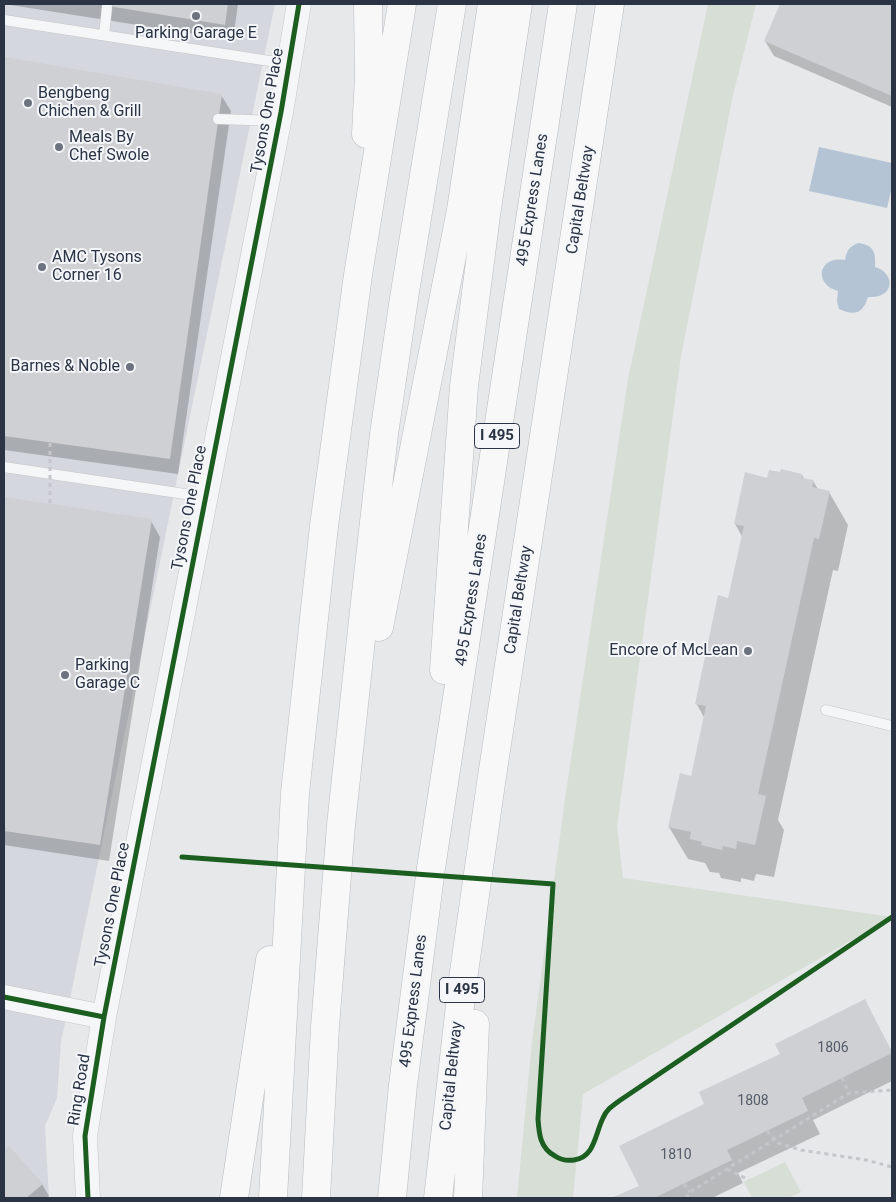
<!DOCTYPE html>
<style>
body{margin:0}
#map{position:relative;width:896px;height:1202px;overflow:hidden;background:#e6e8ea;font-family:Roboto,sans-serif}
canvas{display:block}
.frame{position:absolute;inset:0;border:5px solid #2b3445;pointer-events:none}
</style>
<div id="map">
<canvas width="896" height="1202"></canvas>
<div class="frame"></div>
</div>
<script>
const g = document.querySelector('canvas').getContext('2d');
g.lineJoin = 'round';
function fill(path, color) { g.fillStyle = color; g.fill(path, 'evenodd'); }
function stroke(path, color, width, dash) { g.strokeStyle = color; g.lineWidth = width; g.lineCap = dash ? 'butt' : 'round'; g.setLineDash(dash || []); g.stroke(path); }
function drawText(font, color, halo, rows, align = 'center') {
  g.font = font + ' Roboto,sans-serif'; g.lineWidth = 4; g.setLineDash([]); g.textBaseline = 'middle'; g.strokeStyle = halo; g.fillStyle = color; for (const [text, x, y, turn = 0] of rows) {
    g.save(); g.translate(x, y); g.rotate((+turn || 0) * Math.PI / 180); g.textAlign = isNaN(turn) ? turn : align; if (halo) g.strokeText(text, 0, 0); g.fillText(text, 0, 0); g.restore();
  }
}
fill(new Path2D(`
 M4 4H275L61 1042 57 1098 45 1126 49 1198H4Z`), '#d4d7dd');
fill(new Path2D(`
 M708 4H756L733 95 681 356 617 826 623 878 892 917 583 1094 573 1198H517L532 1042 566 792 628 379Z
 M785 1162 801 1192 788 1198H752L744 1182Z`), '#d6ded6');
fill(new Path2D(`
 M819 147 892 163V187L887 208 809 191Z
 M858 243C874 245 876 252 875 267 896 273 895 299 868 297 863 314 854 316 839 309L837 301 838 291C814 285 817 256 845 260 847 250 849 247 858 243Z`), '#b4c4d5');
fill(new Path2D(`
 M4 4H238L233 40Z
 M781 4H892V107L774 56 765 41Z
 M4 58 221 95 231 111 178 474 4 450Z
 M746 474 768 479 802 475 804 479 813 481 818 489 829 492 848 525 838 571 833 570 778 820 784 830 774 877 756 874 754 881 741 878V882L721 878 719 873 710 872 705 863 688 859 669 827 692 777 705 719 696 703 729 599 743 538 735 524Z
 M4 498 151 521 160 537 109 861 4 845Z
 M865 1001 892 1052V1081L813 1120 820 1134 738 1173 743 1183 712 1198H614L640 1186 705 1105Z
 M9 1148 42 1184 49 1196 47 1198H4V1152Z`), '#0003');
fill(new Path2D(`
 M96 4H228L225 25Z
 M780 4H892V96L764 41Z
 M4 57 222 94 170 459 4 436Z
 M781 469 802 474V478L814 480 812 487 830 491 819 539 814 538 758 794 766 796 755 845 737 841 736 849 723 846 722 850 701 845 702 842 690 839 691 832 668 827 680 773 691 776 706 706 695 704 718 595 728 598 744 526 734 524 745 472 767 478 769 470 780 472Z
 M4 497 152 519 100 845 4 831Z
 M865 999 892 1053 802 1098 808 1111 727 1150 732 1160 654 1198H611L639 1186 619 1146 704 1104 699 1092 780 1054 775 1044Z
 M9 1146 43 1184 26 1198H4V1150Z`), '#ced0d3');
const service = new Path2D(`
 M4 20 289 64
 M104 35 107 7
 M218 119 279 121
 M4 467 205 497
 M826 710 892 726`);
const tertiary = new Path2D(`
 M4 997 104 1017
 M88 1198 85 1136 104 1017 281 112 299 4`);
const motorway = new Path2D(`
 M366 134 369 76 368 4
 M379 627 461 210 492 4
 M444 670 464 386 486 215 518 4
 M234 1198 270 960
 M273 1198 295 793 324 526 358 275 402 4
 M316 1198 325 1027 341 825 365 602 384 434 404 298 452 4
 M392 1198 403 1085 431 868 563 4
 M438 1198 463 979 491 783 610 4
 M468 1198 475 1024`);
stroke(service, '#c4c6c8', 11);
stroke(tertiary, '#c4c6c8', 25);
stroke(motorway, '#b8bbbf', 29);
stroke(new Path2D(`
 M842 1078 849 1093
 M767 1131 778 1143 801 1150 866 1160 892 1167
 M727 1169 749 1180
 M684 1184 690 1192
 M686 1198 690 1192 849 1093 892 1090`), '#c5c6ca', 3, [4, 4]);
stroke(service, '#f5f6f7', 10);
stroke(tertiary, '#f5f6f7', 24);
stroke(motorway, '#f8f8f8', 28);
stroke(new Path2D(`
 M50 443V504`), '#c5c6ca', 3, [4, 4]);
stroke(new Path2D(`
 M182 857 553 884 538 1119C539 1134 540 1148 555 1156 561 1160 567 1161 574 1160 595 1157 595 1134 603 1118 606 1110 612 1106 619 1101L892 917
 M4 997 104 1017
 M88 1198 85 1136 104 1017 281 112 299 4`), '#1b5e20', 5);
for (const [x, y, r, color] of [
 [196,16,5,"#6c737f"],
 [28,103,5,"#6c737f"],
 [59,147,5,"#6c737f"],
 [42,267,5,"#6c737f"],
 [130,367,5,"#6c737f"],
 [748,651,5,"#6c737f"],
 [65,675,5,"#6c737f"]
]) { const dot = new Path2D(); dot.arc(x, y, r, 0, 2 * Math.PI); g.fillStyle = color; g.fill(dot); stroke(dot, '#f4f6f9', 2); }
drawText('14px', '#545c69', null, [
 ["1806",833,1048],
 ["1808",753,1101],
 ["1810",676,1155]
]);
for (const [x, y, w] of [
 [497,436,45],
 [462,990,45]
]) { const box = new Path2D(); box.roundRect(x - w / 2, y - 12.5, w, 25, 4); g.fillStyle = '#f4f6f9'; g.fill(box); stroke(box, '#2b3445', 1); }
drawText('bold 15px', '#2b3445', null, [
 ["I 495",497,436],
 ["I 495",462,990]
]);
drawText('16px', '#2b3445', '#f4f6f9', [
 ["Parking Garage E",196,34,"center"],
 ["Bengbeng",38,94],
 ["Chichen & Grill",38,112],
 ["Meals By",69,138],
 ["Chef Swole",69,156],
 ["AMC Tysons",52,258],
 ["Corner 16",52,276],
 ["Barnes & Noble",120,367,"right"],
 ["Encore of McLean",738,651,"right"],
 ["Parking",75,666],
 ["Garage C",75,684]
], 'left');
drawText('16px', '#2b3445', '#f4f6f9', [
 ["Tysons One Place",268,111,-80],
 ["495 Express Lanes",533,200,-81],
 ["Capital Beltway",581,200,-81],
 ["Tysons One Place",190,508,-79],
 ["495 Express Lanes",472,600,-81],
 ["Capital Beltway",519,600,-81],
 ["Tysons One Place",113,905,-79],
 ["495 Express Lanes",414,1001,-83],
 ["Capital Beltway",452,1076,-84],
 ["Ring Road",80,1090,-81]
]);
</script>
